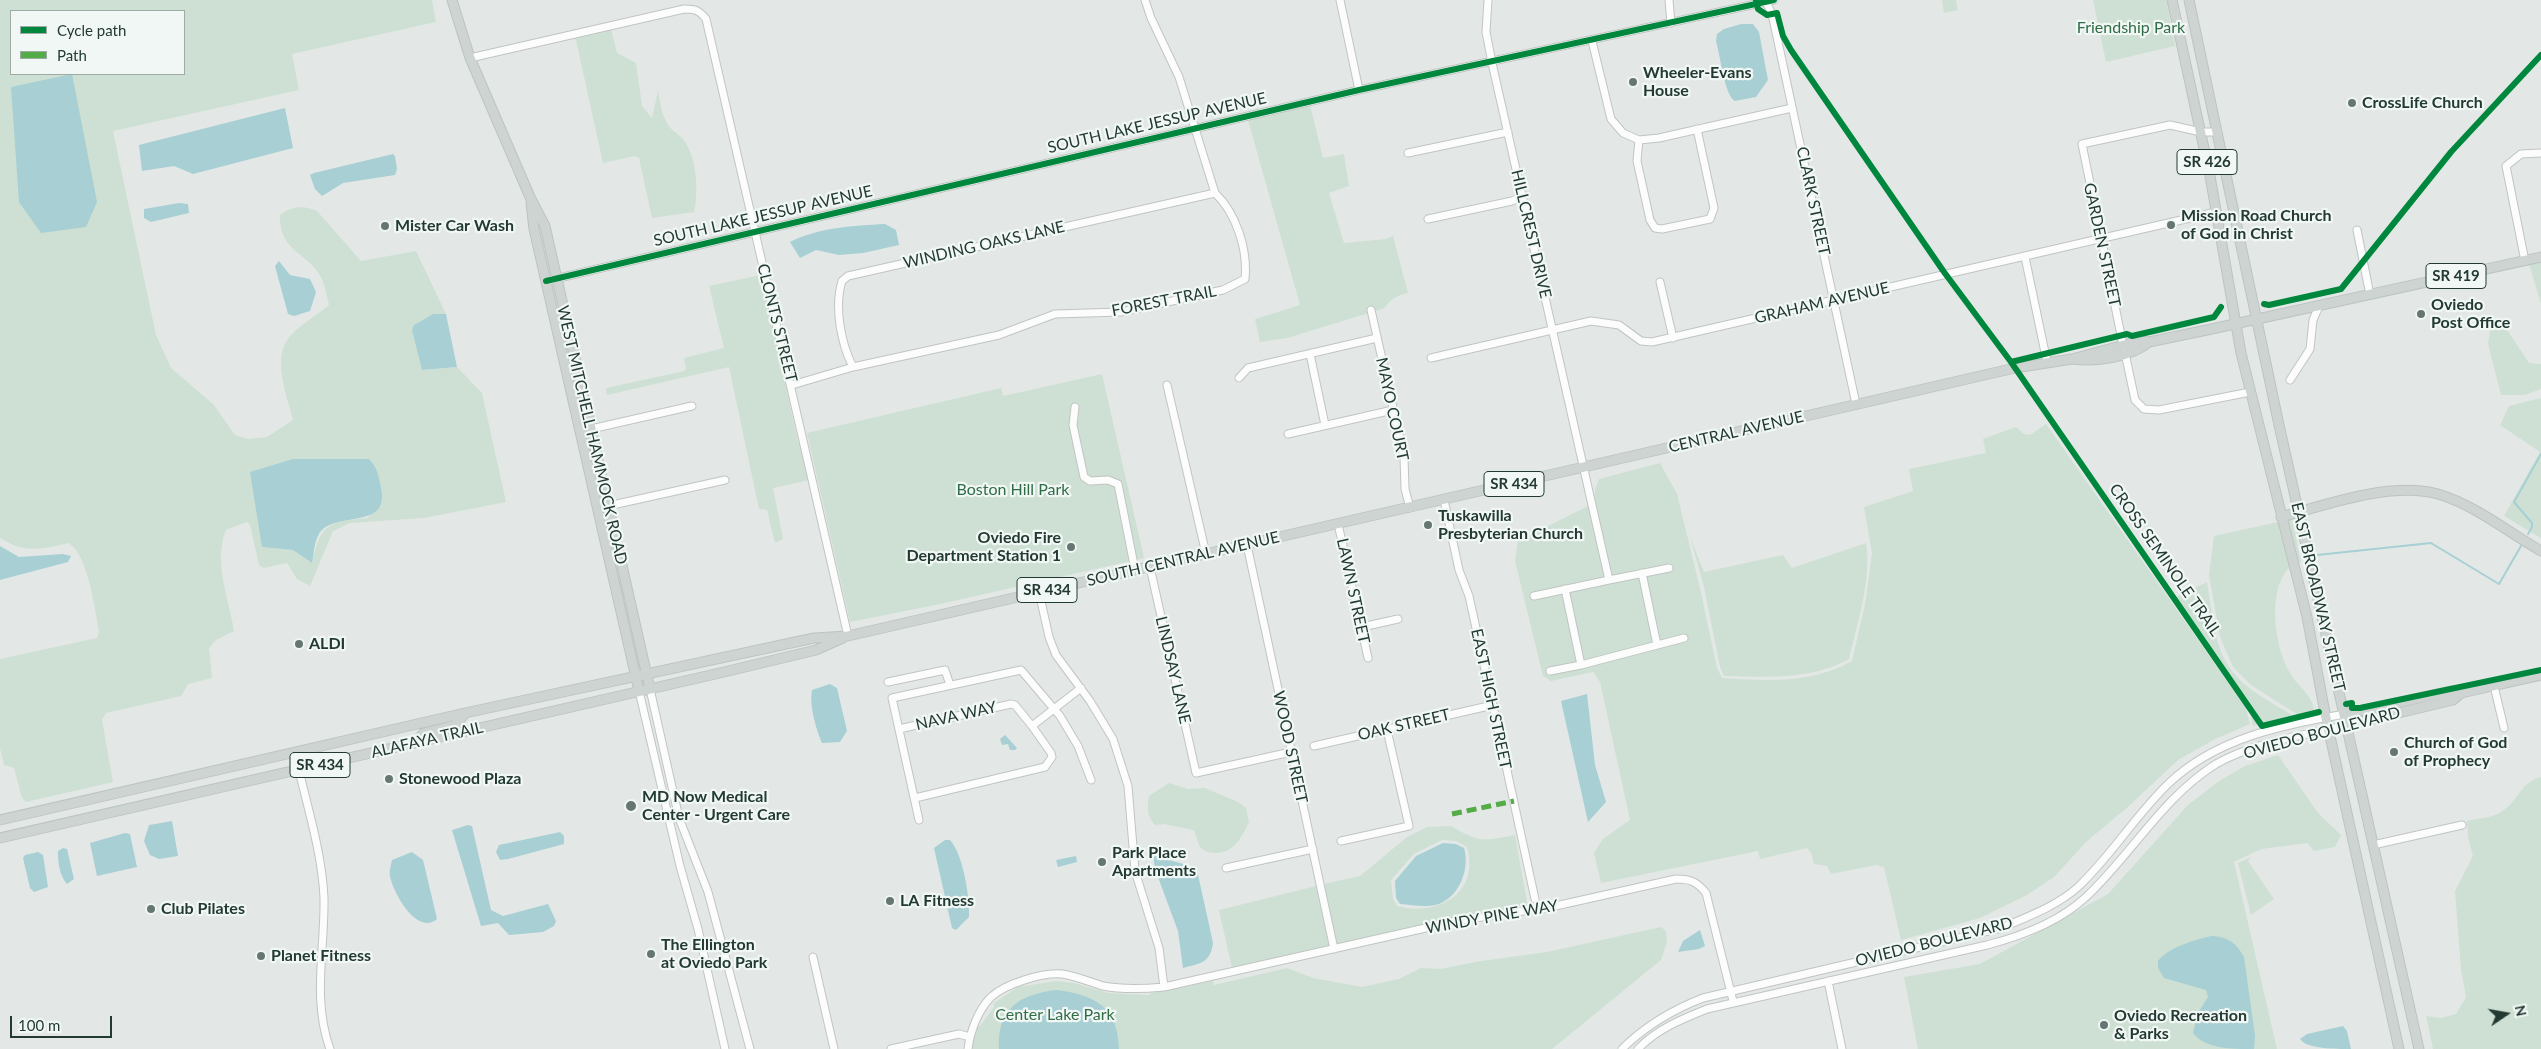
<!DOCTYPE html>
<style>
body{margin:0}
#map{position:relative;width:2541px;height:1049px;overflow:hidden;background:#e3e8e6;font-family:Lato,sans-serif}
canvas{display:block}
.legend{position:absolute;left:10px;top:10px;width:175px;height:65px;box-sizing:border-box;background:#f1f7f4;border:1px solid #9faba7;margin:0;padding:6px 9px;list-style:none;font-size:15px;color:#233a33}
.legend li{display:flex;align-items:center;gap:10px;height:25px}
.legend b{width:25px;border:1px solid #9faba7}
.north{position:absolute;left:2481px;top:989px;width:50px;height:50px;-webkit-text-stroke:4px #f1f7f4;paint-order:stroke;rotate:78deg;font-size:14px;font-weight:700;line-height:20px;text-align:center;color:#233a33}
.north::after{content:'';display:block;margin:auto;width:18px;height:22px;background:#233a33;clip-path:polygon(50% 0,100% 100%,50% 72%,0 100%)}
.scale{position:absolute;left:10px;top:1016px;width:102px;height:22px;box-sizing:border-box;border:2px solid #233a33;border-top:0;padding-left:6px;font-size:15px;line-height:18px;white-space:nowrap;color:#233a33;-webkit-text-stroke:4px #f1f7f4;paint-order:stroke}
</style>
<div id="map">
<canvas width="2541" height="1049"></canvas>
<ul class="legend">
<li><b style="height:6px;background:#00873e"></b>Cycle path</li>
<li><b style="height:6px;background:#53ac45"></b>Path</li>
</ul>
<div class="north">N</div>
<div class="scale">100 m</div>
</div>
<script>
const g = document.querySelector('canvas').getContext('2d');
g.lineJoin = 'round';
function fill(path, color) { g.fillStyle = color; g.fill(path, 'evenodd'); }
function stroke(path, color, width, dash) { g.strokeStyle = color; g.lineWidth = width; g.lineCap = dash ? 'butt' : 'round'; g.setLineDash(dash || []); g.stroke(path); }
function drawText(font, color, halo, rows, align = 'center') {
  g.font = font + ' Lato,sans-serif'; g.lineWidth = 4.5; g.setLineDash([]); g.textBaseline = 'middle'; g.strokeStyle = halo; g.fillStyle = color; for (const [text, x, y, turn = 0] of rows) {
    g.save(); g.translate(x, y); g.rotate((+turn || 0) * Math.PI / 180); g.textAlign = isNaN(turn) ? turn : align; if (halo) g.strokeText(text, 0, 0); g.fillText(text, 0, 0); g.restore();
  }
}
fill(new Path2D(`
 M0 0H432L436 22 292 54 299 90 113 131 156 335 171 368 213 404 235 435 248 439 267 437 293 420C287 395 270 355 292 334 303 323 317 315 329 305 327 297 325 287 322 279 310 253 278 252 280 215 291 206 305 205 317 211L361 261 416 251 446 314H433L414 325 415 341 422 370 457 367 482 393 506 502 424 518 350 523 333 531 310 586 297 579 287 563 264 568 259 565 250 525 247 522 226 530C213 562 229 598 234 631L216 640 209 648 212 678 188 684 181 696 106 713 102 720 113 782 26 802 22 798 14 768 4 765 0 748V659L97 638 99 631C94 606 89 558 69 543 40 549 26 554 0 538ZM11 11H184V74H11ZM369 459 375 465 382 492 368 518C329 522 321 522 312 563L293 550 262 547Z
 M1942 0H1956L1958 10 1944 13Z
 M2093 0H2166L2175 46 2106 62Z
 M611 29 617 53 636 63 642 106 652 118 658 91C660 100 661 112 666 121 670 130 675 131 681 137 697 153 699 193 694 212L652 218 639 158 635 156 603 163 576 40 572 38Z
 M1310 105 1323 158 1344 154 1349 186 1329 193 1344 243 1386 239 1393 236 1408 293C1398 295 1390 299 1385 308L1287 338 1260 342 1255 319 1300 305 1248 120Z
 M2541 262V304L2529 264Z
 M761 275 798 442H800L809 480 773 488 783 539 775 543 767 510 759 509 729 367 607 395 606 388 684 371 686 368 684 358 724 348 709 286Z
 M2498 324 2508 331 2529 363 2541 364V389L2525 395H2501L2488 344 2491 325Z
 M1102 374 1144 558 940 604 850 622 807 433 1001 388 1003 396Z
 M2541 398V538L2504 516 2540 452 2500 425 2509 406Z
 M2046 424 2246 708 2250 724 2215 739 2178 760 2129 806 2087 841 2054 877 2027 895 1980 918 1901 940 1884 867 1876 865 1831 874 1827 866 1814 864 1811 853 1807 848 1760 859 1758 851 1601 883 1594 853 1603 839 1630 820 1600 682 1593 672 1551 681 1543 676 1515 561 1518 540C1546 529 1569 514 1595 503V490L1599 479 1660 463 1677 494 1700 588 1717 668 1722 678C1769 681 1810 684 1852 661L1866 599 1872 553 1864 507 1913 491 1909 469 1986 453 1983 439 2016 427 2024 434 2030 435Z
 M2292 519 2301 562C2296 565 2290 567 2287 570 2267 595 2275 649 2291 675 2299 687 2312 695 2314 710L2298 715 2251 685 2233 667 2220 637 2209 575 2214 536Z
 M1690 537 1704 572 1783 555 1792 568 1866 543C1872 578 1857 625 1849 659 1811 680 1767 677 1724 676L1720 667 1704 587Z
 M2207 582C2212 609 2213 645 2230 668 2244 689 2271 702 2292 715L2253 726 2249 706 2172 599Z
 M2278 755 2318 813 2341 835 2335 847 2314 851 2307 843 2261 849 2234 862 2277 1049H1918L1904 977 1980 964 2108 894 2188 805 2219 781 2245 766Z
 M2541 777V1049H2433L2426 1016 2441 1018 2456 1014 2466 997 2461 969 2455 891 2473 856 2468 838 2467 821C2477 818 2492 818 2501 812 2519 801 2519 783 2541 777Z
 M1169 783 1188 789 1205 788 1238 802 1246 808 1249 822C1241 838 1235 852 1216 853 1209 853 1202 851 1199 845 1196 839 1197 835 1193 830L1164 824 1155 825C1147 816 1147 808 1149 796Z
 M1451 826C1480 843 1484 841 1515 835L1528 907 1460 917 1337 944 1324 884 1360 876 1407 837 1427 827ZM1442 840 1456 841 1467 847C1480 893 1439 917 1397 906L1393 899 1391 880 1414 854Z
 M2251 857 2248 861 2274 899 2251 915 2238 863Z
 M1316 886 1329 946 1232 968 1219 910Z
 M1661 927 1666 931 1667 942 1661 960 1552 1049H971L977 1027 980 1026 994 1007V1003L1018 987 1056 981 1074 983 1109 993 1149 995 1151 993 1213 981 1214 985 1287 968 1313 978 1362 987 1399 979 1421 968 1440 969 1481 961 1547 952Z`), '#cde0d3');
fill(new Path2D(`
 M1741 24H1753L1759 32 1768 80 1756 97 1735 101C1725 97 1720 54 1716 41L1717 34 1724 29Z
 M72 74 97 202 86 227 41 233 19 202 11 87Z
 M285 108 293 148 193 174 174 166 142 171 139 145Z
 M393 154 395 156 397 169 395 175 343 183 322 196 315 189 310 175 314 173Z
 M179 203 188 204 189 213 151 222 144 218V209Z
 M885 224 896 230 899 245 863 253 839 255 816 250 800 258 790 242C820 227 853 226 885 224Z
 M279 261 290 275 310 279 316 292 310 311 294 316 288 314 275 266Z
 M433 314H446L457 367 422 370 412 330 414 325Z
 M293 459H369C378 467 378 476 381 487 390 529 341 512 322 530 314 538 314 553 312 563L293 550 262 547 250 472Z
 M0 546 19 557 63 554 71 556 68 562 0 580Z
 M830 684 837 688 847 731 840 742 822 743C816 729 809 705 812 690Z
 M1587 694 1595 765 1606 802 1588 822 1561 701Z
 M1005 735 1017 748 1015 750H1010L1008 744 1002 745 1000 739Z
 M172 821 178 856 159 859 150 855 144 841 149 825Z
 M468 825 472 826 491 910 503 916 548 904 556 921 554 926 543 932 509 935 498 923 481 926 452 830Z
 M560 832 564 836V844L508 859 500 860 496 852 499 845Z
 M125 833 130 834 137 867 97 876 90 843Z
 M945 840H950C963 854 970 897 969 917L956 930 952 928 934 848Z
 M1443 843 1456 844 1464 848C1470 868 1460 896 1439 904 1427 908 1412 905 1400 904L1396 898 1395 881 1416 856Z
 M63 848 67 849 74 879 67 884C59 875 58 862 58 851Z
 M38 852 43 855 48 887 34 892 30 888 23 858 25 855Z
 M412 852 423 860 424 864 437 919C417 936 393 893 390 876 389 871 391 865 392 860Z
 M1153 855C1168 861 1183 862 1197 870L1213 943C1210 964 1200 963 1183 968L1178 931 1155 869Z
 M1076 856 1077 862 1058 867 1056 860Z
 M1700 930 1705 946 1699 949 1678 952 1683 941Z
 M2213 936C2229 937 2237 944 2244 957L2255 1036 2254 1049C2232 1049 2205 1049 2193 1033L2198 1013 2208 997 2206 990 2164 978 2158 968V961C2169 947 2196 939 2213 936Z
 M1057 990C1095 995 1118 1007 1119 1049H999C997 1008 1020 994 1057 990Z
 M2343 1026 2347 1031 2351 1049C2336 1049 2306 1049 2300 1039L2307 1034Z`), '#a7cfd4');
stroke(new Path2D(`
 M2528 534 2532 527V523L2514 502 2541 454
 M2317 555 2431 543 2499 584 2521 546`), '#a7cfd4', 2);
const minor = new Path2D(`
 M1340 0 1359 90
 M1488 0 1486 32 1492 63 1609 580 1669 568
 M1669 0 1671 23
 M1765 0 1772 14 1856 404
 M1592 41 1611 119 1623 133 1639 140 1659 138 1792 108
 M470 58 684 9C695 9 699 10 706 19L848 636
 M1639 140 1637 161 1650 220 1655 228 1662 229 1710 219 1714 208 1697 129
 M1408 153 1508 132
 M1428 219 1512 201 1523 196
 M2357 230 2370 295
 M2025 257 2047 362
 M2525 261 2506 166 2521 154 2541 153
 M546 281 1359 90 1774 0
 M1660 282 1673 338
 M1371 310 1404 457 1405 489 1410 508
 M2123 345 2082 144 2170 125 2201 132H2218
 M2125 353 2135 400 2144 409 2159 410 2250 392
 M1310 354 1325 425
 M1431 358 1591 321 1619 325 1641 341 1652 342 2216 212
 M853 367C841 344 834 307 842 281L848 276 1215 193
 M1239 378 1248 368 1377 338
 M2290 380 2310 349 2313 320 2319 306
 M792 385 853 367 999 335 1055 314 1121 312 1223 290 1245 279C1248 249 1236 213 1215 193L1179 77 1151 18 1145 0
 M1167 385 1206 554
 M1075 407 1073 425 1084 477 1090 481 1108 480 1118 484 1135 570
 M591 429 692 406
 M1288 434 1393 410
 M1444 500 1459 570 1469 596 1535 899
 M608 506 725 480
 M1338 524 1368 658
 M1247 545 1334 949
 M1150 567 1196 773 1291 752
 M1642 573 1657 645
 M1039 592 1049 637 1056 655 1090 701 1113 739 1128 786 1135 871 1159 948 1164 987
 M1534 596 1609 580
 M1362 627 1398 619
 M1581 665 1684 638
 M1550 671 1581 665 1565 589
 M888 682 945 670 950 685
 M2494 686 2504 728
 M650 689 679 818 708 892 750 1049
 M639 691 680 866 698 929 725 1049
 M899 729 1011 704 1015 705 1032 726 1081 688
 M1314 746 1493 705
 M295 753C305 800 322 850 324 898 325 949 312 1000 330 1049
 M915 798 1045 767 1052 757 1051 753 1032 726
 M919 820 892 698 1021 670 1060 716 1078 746 1091 780
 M1341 841 1409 826 1387 730
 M2373 845 2462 825
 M1226 868 1313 849
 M813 957 834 1049
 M1828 981 1842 1049
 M891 1049 959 1034 970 1037
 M968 1049C970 1032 978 1010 991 997 1005 984 1043 972 1062 974 1076 976 1090 982 1103 986 1124 990 1143 989 1164 987L1461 920 1551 907 1676 879C1691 879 1697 882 1706 893L1733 1001
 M1622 1049C1645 1026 1672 1010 1703 998L2001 928C2027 917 2057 906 2078 887 2111 856 2135 816 2168 784 2216 738 2282 725 2345 714
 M1638 1049C1657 1029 1682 1019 1707 1009L1987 945C2022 936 2059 922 2086 897 2131 855 2163 797 2216 764 2254 742 2305 735 2348 725`);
const major = new Path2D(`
 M452 0 470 58 530 197 545 226 650 689
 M2172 0 2210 176 2241 353 2307 617 2326 718 2399 1049
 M2189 0 2279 425 2419 1049
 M531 203 534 229 639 691
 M2073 359C2096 362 2132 357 2149 342
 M2281 517C2326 505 2391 481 2438 494 2475 505 2508 532 2541 551
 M2345 714 2452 691 2461 693 2541 675
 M2348 725 2453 700 2461 693
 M414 743 424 733 456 725 465 713
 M0 820 465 713 814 638 848 636 2015 368 2072 359 2139 341 2149 342 2207 330 2541 257
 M0 838 724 672 816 650 843 638`);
stroke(minor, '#c0c5c3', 9);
stroke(major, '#bcc4c2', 11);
stroke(minor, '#fbfcfb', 7);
stroke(major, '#ced4d2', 9);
stroke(new Path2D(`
 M1452 814 1514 801`), '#53ac45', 5, [10, 5]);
stroke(new Path2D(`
 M1756 0 1758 9 1767 15 1777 13 1783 36 1791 50 1944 272 2011 362 2262 726 2319 712
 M546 281 1359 90 1774 0
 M2264 304 2269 305 2341 289 2451 152 2541 55
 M2011 362 2127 334 2132 336 2214 317 2221 307
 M2346 704 2352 703V708H2360L2541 670`), '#00873e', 6);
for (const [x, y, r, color] of [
 [1633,82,5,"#667772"],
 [2352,103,5,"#667772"],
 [2171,225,5,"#667772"],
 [385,226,5,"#667772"],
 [2421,314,5,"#667772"],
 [1428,525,5,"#667772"],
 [1071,547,5,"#667772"],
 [299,644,5,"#667772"],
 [2394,752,5,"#667772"],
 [389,779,5,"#667772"],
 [631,806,6,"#667772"],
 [1102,862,5,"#667772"],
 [890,901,5,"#667772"],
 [151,909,5,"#667772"],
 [651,954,5,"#667772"],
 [261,956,5,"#667772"],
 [2104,1025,5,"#667772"]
]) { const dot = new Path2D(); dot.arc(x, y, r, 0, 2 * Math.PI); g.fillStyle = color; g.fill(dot); stroke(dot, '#f1f7f4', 2); }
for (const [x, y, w] of [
 [2207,162,60],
 [2456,276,60],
 [1514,484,60],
 [1047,590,60],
 [320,765,60]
]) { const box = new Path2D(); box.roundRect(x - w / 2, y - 12.5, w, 25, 4); g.fillStyle = '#f1f7f4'; g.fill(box); stroke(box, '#233a33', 1); }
drawText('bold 15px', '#233a33', null, [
 ["SR 426",2207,162],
 ["SR 419",2456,276],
 ["SR 434",1514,484],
 ["SR 434",1047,590],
 ["SR 434",320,765]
]);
drawText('16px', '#306d46', '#f1f7f4', [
 ["Friendship Park",2131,28],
 ["Boston Hill Park",1013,490],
 ["Center Lake Park",1055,1015]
]);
drawText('bold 16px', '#233a33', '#f1f7f4', [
 ["Wheeler-Evans",1643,73],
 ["House",1643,91],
 ["CrossLife Church",2362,103],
 ["Mission Road Church",2181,216],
 ["of God in Christ",2181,234],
 ["Mister Car Wash",395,226],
 ["Oviedo",2431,305],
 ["Post Office",2431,323],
 ["Tuskawilla",1438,516],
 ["Presbyterian Church",1438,534],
 ["Oviedo Fire",1061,538,"right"],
 ["Department Station 1",1061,556,"right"],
 ["ALDI",309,644],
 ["Church of God",2404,743],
 ["of Prophecy",2404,761],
 ["Stonewood Plaza",399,779],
 ["MD Now Medical",642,797],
 ["Center - Urgent Care",642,815],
 ["Park Place",1112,853],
 ["Apartments",1112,871],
 ["LA Fitness",900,901],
 ["Club Pilates",161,909],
 ["The Ellington",661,945],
 ["at Oviedo Park",661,963],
 ["Planet Fitness",271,956],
 ["Oviedo Recreation",2114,1016],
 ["& Parks",2114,1034]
], 'left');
drawText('16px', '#233a33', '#f1f7f4', [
 ["SOUTH LAKE JESSUP AVENUE",1157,123,-13],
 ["CLARK STREET",1813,201,78],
 ["SOUTH LAKE JESSUP AVENUE",763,216,-13],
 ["HILLCREST DRIVE",1531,234,77],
 ["WINDING OAKS LANE",984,245,-13],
 ["GARDEN STREET",2102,245,78],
 ["FOREST TRAIL",1164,301,-11],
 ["GRAHAM AVENUE",1822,303,-13],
 ["CLONTS STREET",777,323,76],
 ["MAYO COURT",1392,409,78],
 ["CENTRAL AVENUE",1736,432,-13],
 ["WEST MITCHELL HAMMOCK ROAD",592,435,77],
 ["SOUTH CENTRAL AVENUE",1183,559,-13],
 ["CROSS SEMINOLE TRAIL",2165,560,55],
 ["LAWN STREET",1353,591,78],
 ["EAST BROADWAY STREET",2318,597,77],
 ["LINDSAY LANE",1173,670,77],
 ["EAST HIGH STREET",1491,699,78],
 ["NAVA WAY",956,716,-13],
 ["OAK STREET",1404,725,-13],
 ["OVIEDO BOULEVARD",2322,733,-15],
 ["ALAFAYA TRAIL",427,740,-13],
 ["WOOD STREET",1290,747,78],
 ["WINDY PINE WAY",1492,917,-10],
 ["OVIEDO BOULEVARD",1934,942,-14]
]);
</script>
